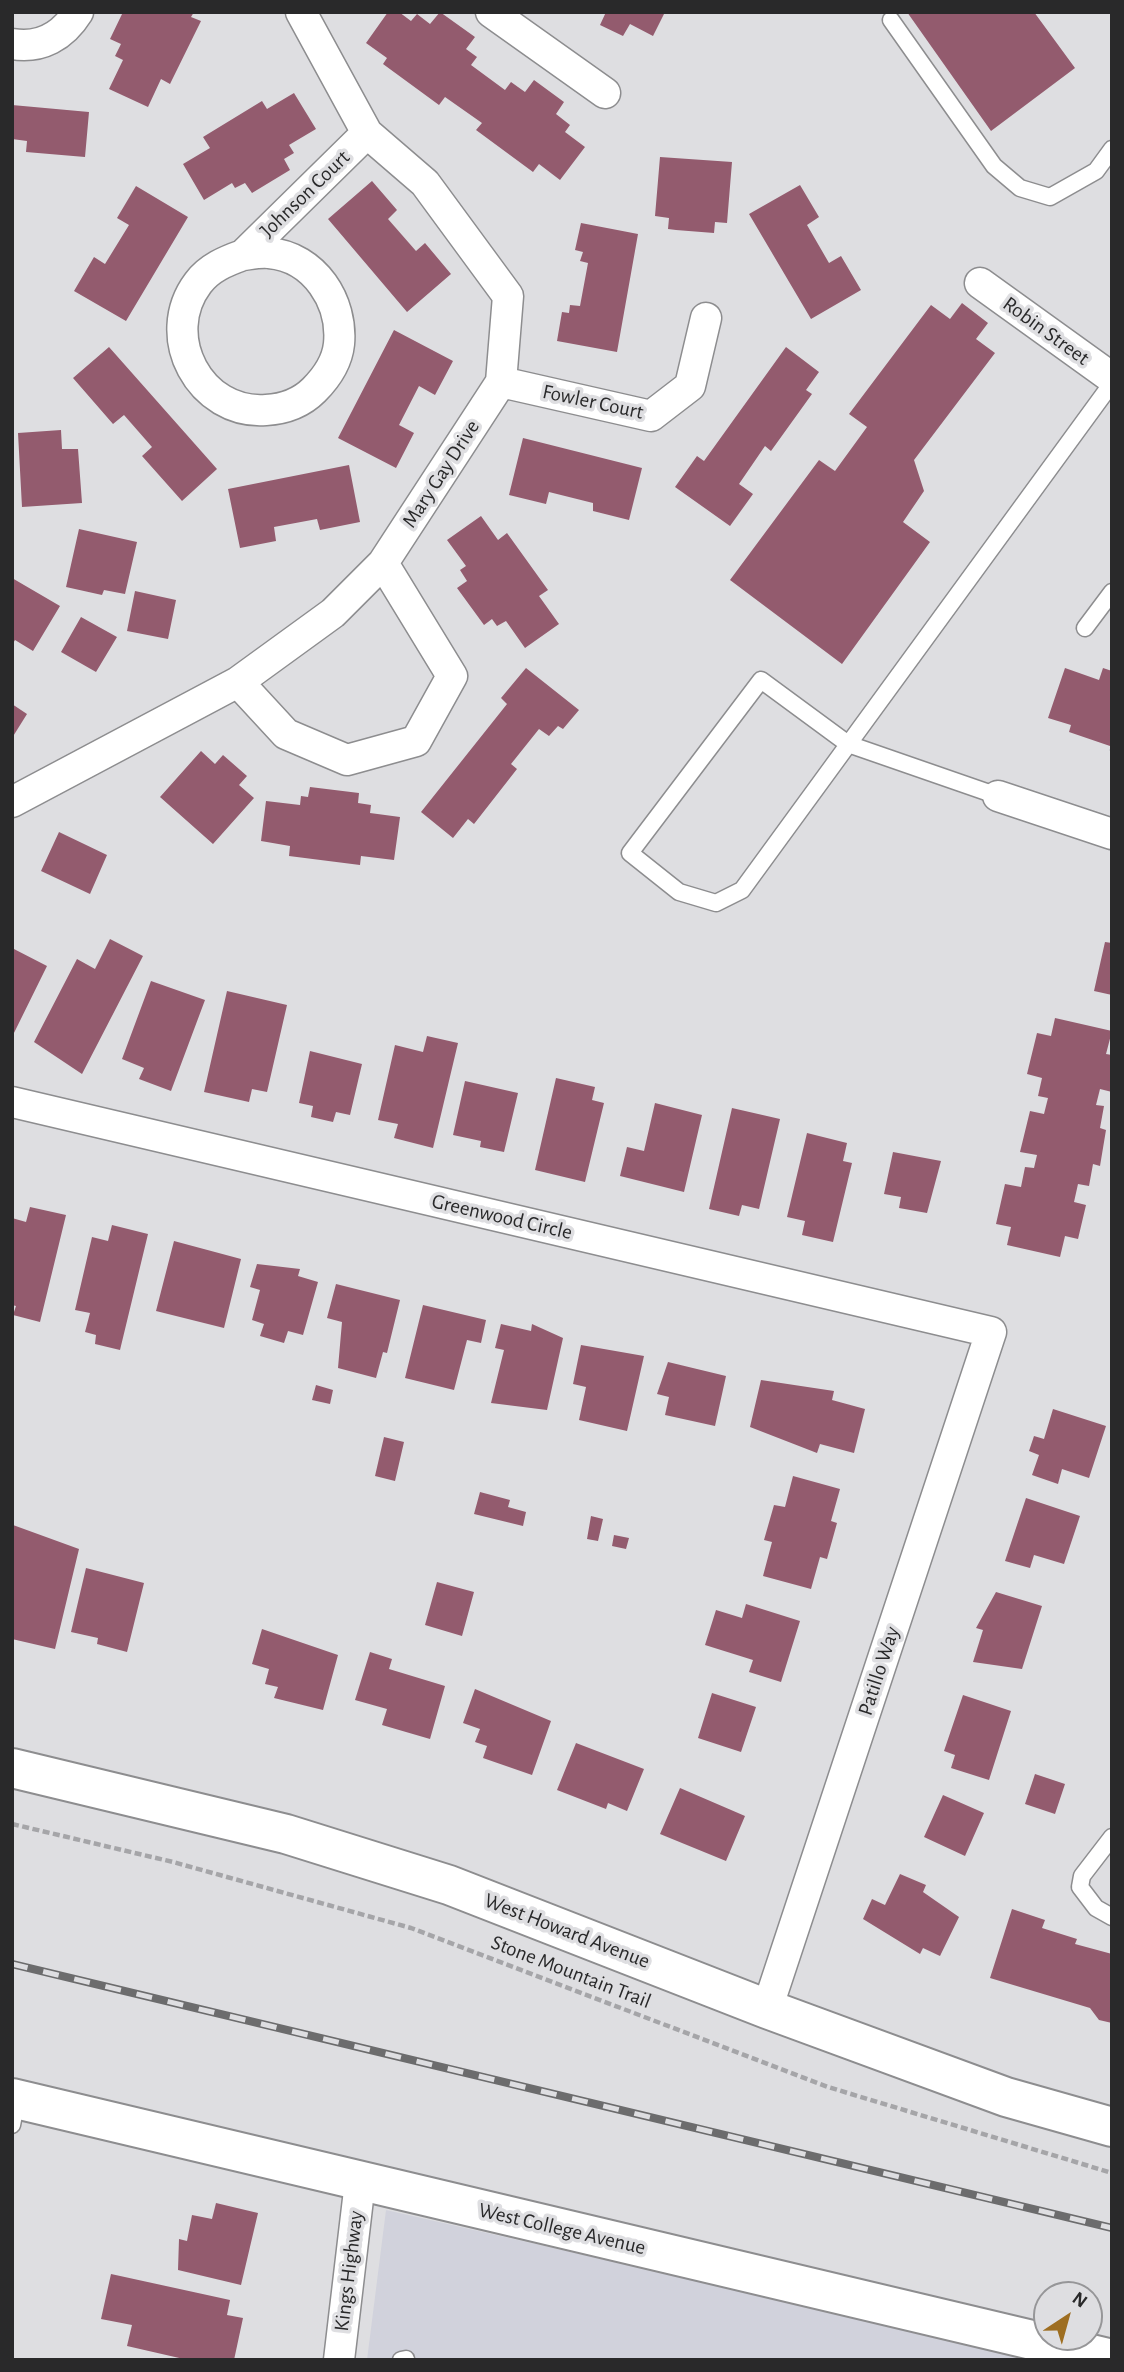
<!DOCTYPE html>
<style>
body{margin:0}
#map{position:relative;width:1124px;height:2372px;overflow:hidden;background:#dedee1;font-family:"Alegreya Sans",sans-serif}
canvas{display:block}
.frame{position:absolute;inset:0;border:14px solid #29292a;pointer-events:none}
.north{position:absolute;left:1033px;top:2281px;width:70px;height:70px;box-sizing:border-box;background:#dedee1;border:2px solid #969698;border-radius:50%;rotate:36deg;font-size:19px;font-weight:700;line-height:28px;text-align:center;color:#29292a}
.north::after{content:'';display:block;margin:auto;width:24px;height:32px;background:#9e6e21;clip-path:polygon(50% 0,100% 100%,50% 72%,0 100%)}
</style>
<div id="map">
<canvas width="1124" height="2372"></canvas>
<div class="frame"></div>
<div class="north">N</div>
</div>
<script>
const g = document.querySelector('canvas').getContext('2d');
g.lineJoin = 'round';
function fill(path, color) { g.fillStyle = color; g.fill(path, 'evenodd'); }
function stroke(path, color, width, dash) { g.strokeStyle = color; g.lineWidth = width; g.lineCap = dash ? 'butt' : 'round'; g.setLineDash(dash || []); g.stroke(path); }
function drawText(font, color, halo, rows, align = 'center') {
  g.font = font + ' "Alegreya Sans",sans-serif'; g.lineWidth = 7; g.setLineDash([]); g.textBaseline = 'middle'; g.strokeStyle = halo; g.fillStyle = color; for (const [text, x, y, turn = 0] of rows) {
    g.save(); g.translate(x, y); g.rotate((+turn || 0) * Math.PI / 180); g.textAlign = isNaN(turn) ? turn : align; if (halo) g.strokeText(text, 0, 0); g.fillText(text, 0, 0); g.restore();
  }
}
fill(new Path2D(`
 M386 2210 1046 2360H367Z`), '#d1d2dc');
fill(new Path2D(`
 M123 12H194L191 17 201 21 170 84 161 79 148 107 109 89 123 60 115 56 121 44 110 39Z
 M388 12H399L411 21 417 14 430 24 440 12 475 37 466 49 477 57 471 65 505 90 511 82 525 92 534 80 564 102 556 114 570 125 565 132 585 147 560 180 539 164 533 172 476 130 482 123 445 97 439 105 383 64 387 58 366 43Z
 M606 12H665L653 36 630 24 623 36 600 25Z
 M907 12H1034L1075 68 991 131Z
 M294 93 316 129 289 145 294 153 284 159 290 170 252 193 245 183 235 188 232 183 204 200 183 164 210 148 203 137 262 101 267 109Z
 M12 105 89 112 85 157 26 152 27 141 12 139Z
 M660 157 732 162 727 223 715 222 714 233 676 230 668 229 669 218 655 216Z
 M372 181 397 210 388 219 416 251 425 243 451 274 407 312 328 219Z
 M800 185 819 217 807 225 829 263 841 256 861 290 811 319 749 214Z
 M136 186 188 217 126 321 74 291 94 257 105 264 129 225 117 218Z
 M581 223 638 234 617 352 557 341 562 312 569 313 570 305 580 306 588 263 580 261 583 252 575 250Z
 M962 303 988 323 976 339 995 353 914 460 924 491 903 522 930 542 842 664 730 580 819 460 835 471 867 427 849 414 931 305 950 319Z
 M394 330 453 361 435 395 419 386 399 425 414 433 396 468 338 438Z
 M109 347 217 469 182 501 142 456 152 447 124 415 113 424 73 378Z
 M786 347 819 372 806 390 812 394 771 451 765 446 739 484 753 494 730 526 675 487 697 456 704 461Z
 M61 430 62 449H78L82 503 22 507 18 433Z
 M523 438 642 468 629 520 593 511V503L549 492 546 504 509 495Z
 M349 465 360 522 320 530 317 519 274 527 276 541 240 548 228 489Z
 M481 516 498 540 507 533 548 590 539 596 559 624 525 648 506 621 497 626 492 619 484 625 457 588 467 581 460 570 466 566 447 540Z
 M79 529 137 542 125 594 104 590 102 595 66 587Z
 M12 578 60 606 33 651 15 640 12 645Z
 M135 591 176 600 168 639 127 631Z
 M81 617 117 637 96 672 61 652Z
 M526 668 579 710 563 729 558 726 549 736 539 729 511 764 517 769 474 824 468 819 453 838 421 812 507 704 501 698Z
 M1065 668 1099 680 1103 668 1112 671V744L1110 746 1069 732 1071 725 1048 718Z
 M12 704 27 714 12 738Z
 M201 751 215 764 223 755 247 776 239 785 254 798 213 844 160 797Z
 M310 787 359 793 358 803 371 805 370 813 400 817 394 860 361 856 360 865 289 856 290 846 261 841 266 801 300 805 301 796 308 797Z
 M59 832 107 855 90 894 41 871Z
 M110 939 143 956 82 1074 34 1042 77 959 95 969Z
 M1105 942 1112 943V995L1094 991Z
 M12 948 47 966 12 1037Z
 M151 981 205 1000 171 1091 139 1079 144 1068 122 1059Z
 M227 991 287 1005 267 1092 252 1089 249 1102 204 1092Z
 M1055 1018 1112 1031 1106 1054 1112 1055V1092L1100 1089 1096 1105 1104 1106 1100 1128 1106 1130 1100 1166 1093 1164 1089 1186 1078 1184 1074 1202 1086 1205 1078 1239 1065 1236 1060 1257 1007 1245 1011 1227 996 1224 1005 1184 1021 1187 1025 1167 1034 1168 1037 1155 1020 1152 1030 1111 1044 1114 1048 1098 1038 1096 1042 1078 1027 1074 1037 1033 1051 1036Z
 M427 1036 458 1043 433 1148 394 1138 398 1124 378 1120 395 1045 423 1052Z
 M310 1051 362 1064 350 1115 336 1112 333 1122 311 1117 313 1106 299 1103Z
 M556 1078 595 1087 592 1100 604 1103 585 1182 535 1170Z
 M465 1081 518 1093 504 1152 480 1147 481 1141 453 1135Z
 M655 1103 702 1115 684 1192 620 1176 627 1147 644 1151Z
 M732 1108 780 1119 759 1209 742 1205 739 1216 709 1209Z
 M807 1133 847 1143 843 1161 852 1163 833 1242 802 1235 805 1221 787 1217Z
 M893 1152 941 1161 927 1213 899 1208 901 1197 884 1194Z
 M30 1207 66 1215 40 1322 13 1315 16 1306 12 1305V1218L26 1222Z
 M112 1225 148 1234 120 1350 95 1344 96 1335 85 1332 90 1313 75 1310 92 1237 108 1241Z
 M174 1241 241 1259 224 1328 156 1311Z
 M257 1264 300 1269 298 1276 318 1282 303 1335 288 1331 284 1343 260 1336 264 1324 252 1320 260 1290 250 1287Z
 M336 1284 400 1300 387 1353 383 1352 376 1378 338 1368 342 1322 327 1318Z
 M423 1305 486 1320 481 1343 467 1340 454 1390 405 1378Z
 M501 1324 531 1331 532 1324 563 1338 547 1410 491 1403 504 1350 495 1348Z
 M581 1345 644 1356 627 1431 579 1420 586 1387 573 1384Z
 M668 1362 726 1376 715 1426 665 1415 669 1397 657 1394Z
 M761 1380 834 1391 832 1400 865 1409 854 1453 820 1444 817 1453 750 1427Z
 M316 1385 333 1390 330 1404 312 1400Z
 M1053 1409 1106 1426 1089 1478 1062 1469 1058 1484 1032 1475 1039 1455 1029 1451 1034 1436 1044 1439Z
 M384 1437 404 1442 395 1481 375 1476Z
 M793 1476 840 1489 831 1521 837 1523 827 1559 820 1557 811 1589 763 1576 772 1542 764 1540 774 1505 785 1507Z
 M480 1492 510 1500 508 1507 526 1512 523 1526 474 1514Z
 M1026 1498 1080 1516 1064 1564 1034 1555 1030 1568 1005 1561Z
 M591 1516 603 1519 598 1541 587 1539Z
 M13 1525 79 1549 55 1649 12 1639Z
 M614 1535 629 1538 626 1549 612 1546Z
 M86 1568 144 1583 127 1652 97 1644 98 1638 71 1632Z
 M437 1582 474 1592 462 1636 425 1625Z
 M996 1592 1042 1606 1022 1669 973 1662 983 1630 976 1628Z
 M746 1604 800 1621 781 1682 749 1672 753 1660 705 1645 716 1610 742 1618Z
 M262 1629 338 1655 323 1710 274 1698 278 1687 265 1684 269 1669 252 1664Z
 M370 1652 392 1659 389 1669 445 1686 430 1739 382 1725 387 1709 355 1700Z
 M475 1689 551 1721 532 1775 483 1758 487 1746 475 1742 480 1729 463 1723Z
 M712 1693 756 1707 741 1752 698 1738Z
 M963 1695 1011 1711 989 1780 951 1768 955 1755 944 1751Z
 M576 1743 644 1769 627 1811 608 1803 606 1809 557 1790Z
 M1035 1774 1065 1784 1055 1814 1025 1804Z
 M680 1788 745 1816 726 1861 660 1834Z
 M943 1795 984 1813 965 1856 924 1837Z
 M900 1874 926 1885 923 1892 959 1917 940 1956 923 1948 920 1954 863 1919 872 1899 885 1905Z
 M1012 1909 1045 1920 1042 1928 1077 1939 1075 1944 1112 1954V2023L1099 2020 1090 2008 990 1978Z
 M216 2203 258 2213 241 2285 178 2270 179 2239 187 2241 192 2215 212 2219Z
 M111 2274 230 2300 227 2315 243 2318 234 2360H188L127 2346 132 2325 101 2319Z`), '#935b6e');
const lane = new Path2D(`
 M891 20 994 166 1020 188 1050 197 1096 171 1112 149
 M1085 628 1112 592
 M998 796 848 744 761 680 630 853 679 892 716 903 742 890 1112 383
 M1112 1837 1082 1876 1080 1887 1096 1908 1112 1917
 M12 2125 17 2099
 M401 2360 406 2359`);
const street = new Path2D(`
 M491 12 605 93
 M12 44C41 49 63 36 78 12
 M243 255C251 254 261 252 269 253 315 257 343 302 339 344 337 363 327 377 314 390 301 403 284 409 266 410 200 415 158 336 198 283 209 268 226 261 243 255L367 133
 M980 283 1112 378
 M501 382 651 416 690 386 706 318
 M238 682 286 734 347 760 416 741 452 676 383 563
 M998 796 1112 834
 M12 802 238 682 333 613 383 563 501 382 508 296 425 183 367 133 301 12
 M12 1102 991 1332 767 2009
 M339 2360 360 2182`);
const secondary = new Path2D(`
 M12 1768 286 1834 449 1885 767 2009 1006 2097 1112 2127`);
const primary = new Path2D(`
 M12 2098 1112 2359`);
stroke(lane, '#8d8d8f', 19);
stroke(street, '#8d8d8f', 33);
stroke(secondary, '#8d8d8f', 42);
stroke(primary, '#8d8d8f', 42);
stroke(new Path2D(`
 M1112 749V751
 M12 1824 173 1862 411 1928 828 2087 1112 2173`), '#a5a5a8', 4.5, [7, 3.5]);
stroke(lane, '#fff', 16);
stroke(street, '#fff', 30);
stroke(secondary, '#fff', 38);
stroke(primary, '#fff', 38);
const rail = new Path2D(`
 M12 1964 1112 2228`);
stroke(rail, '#6c6c6d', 8);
stroke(rail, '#dedee1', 5, [16]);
drawText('21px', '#29292a', '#dedee1', [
 ["Johnson Court",305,194,-44],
 ["Robin Street",1046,331,36],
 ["Fowler Court",593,402,12],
 ["Mary Gay Drive",441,474,-57],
 ["Greenwood Circle",502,1217,13],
 ["Patillo Way",879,1671,-72],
 ["West Howard Avenue",567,1931,21],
 ["Stone Mountain Trail",571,1972,21],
 ["West College Avenue",562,2229,13],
 ["Kings Highway",349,2271,-83]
]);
</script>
